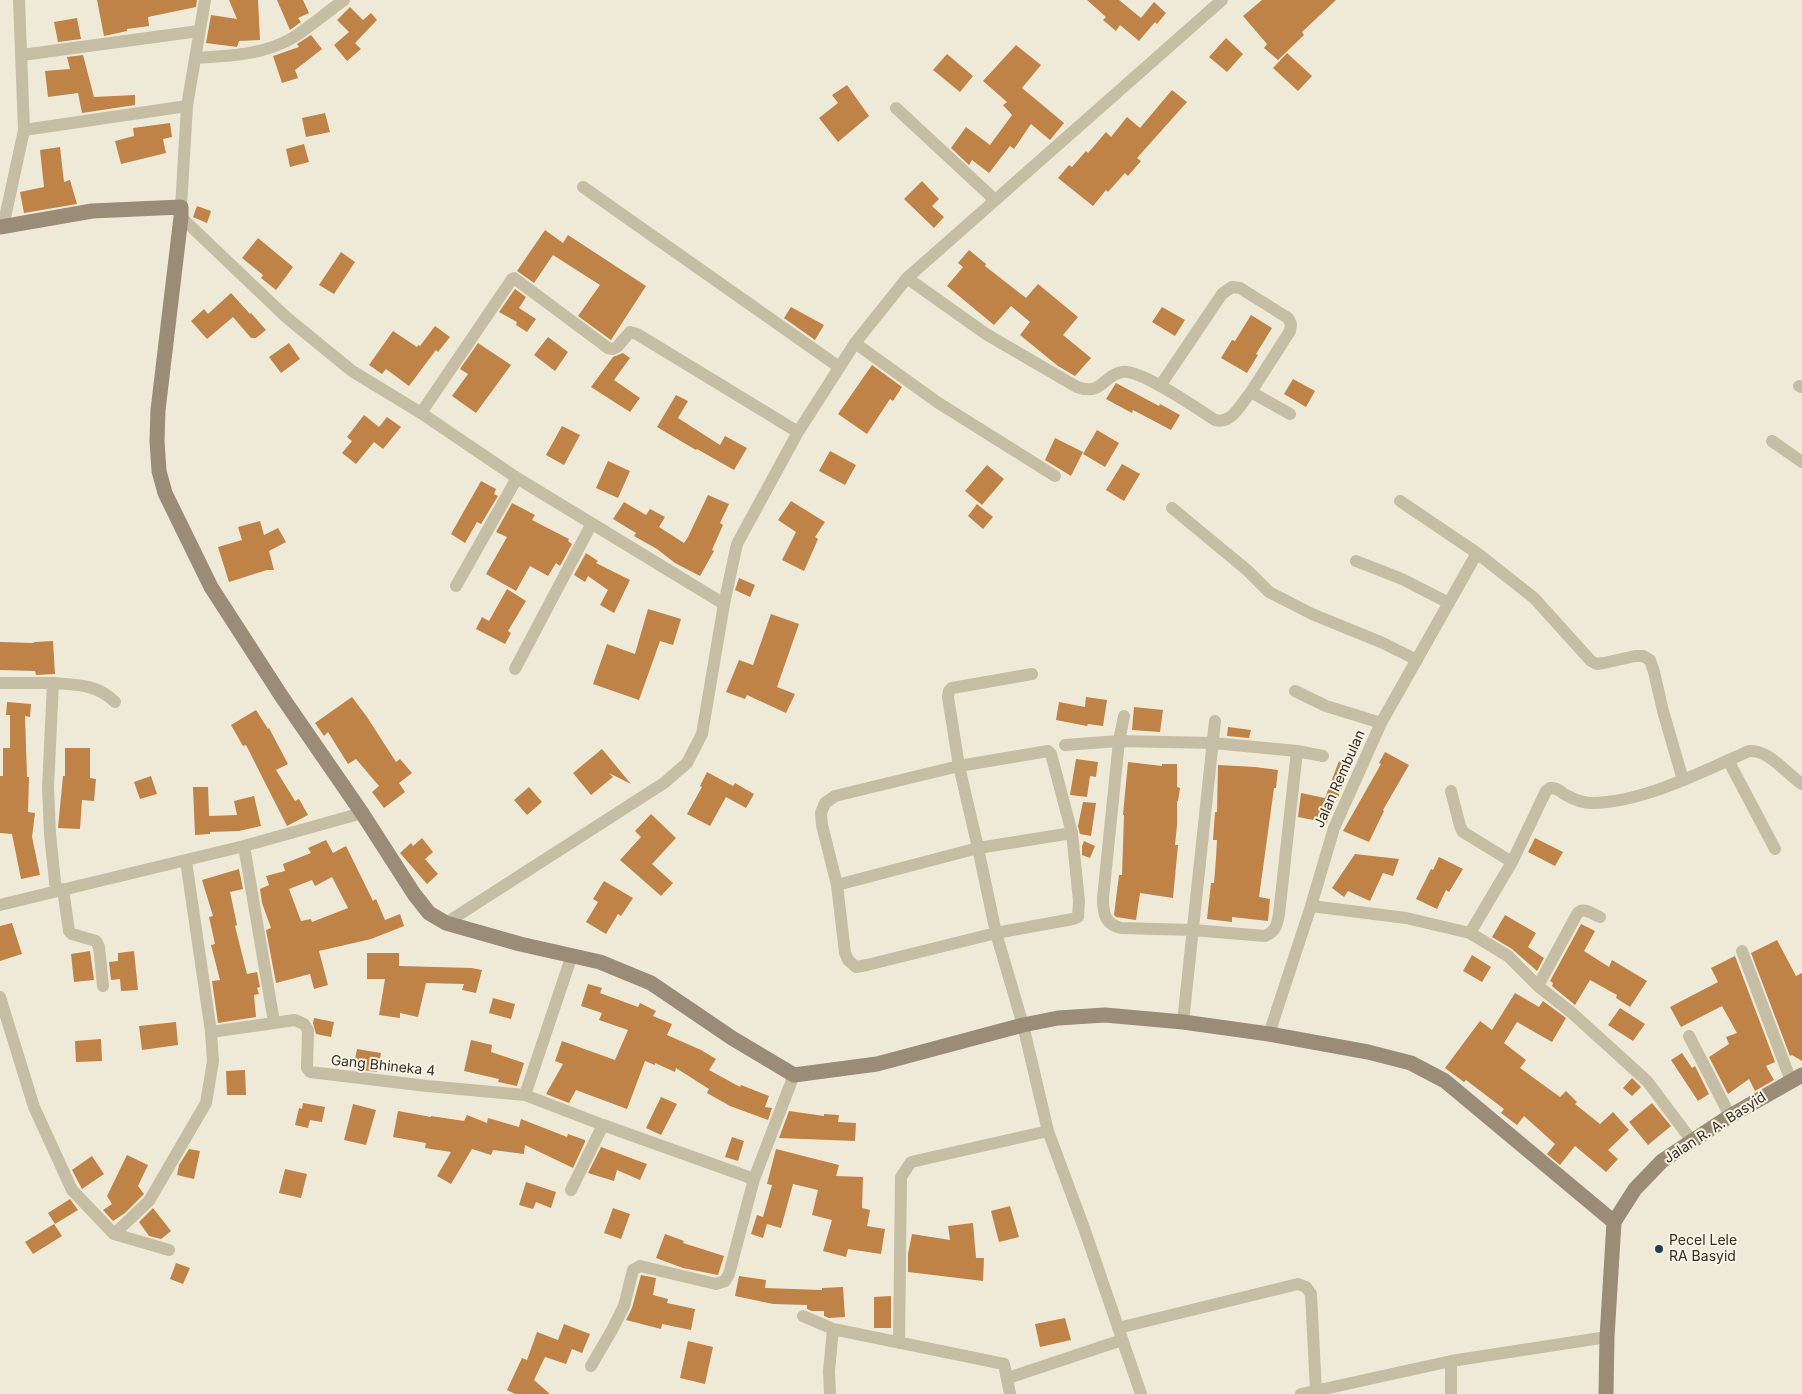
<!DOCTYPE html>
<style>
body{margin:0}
canvas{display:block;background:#efead8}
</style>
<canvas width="1802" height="1394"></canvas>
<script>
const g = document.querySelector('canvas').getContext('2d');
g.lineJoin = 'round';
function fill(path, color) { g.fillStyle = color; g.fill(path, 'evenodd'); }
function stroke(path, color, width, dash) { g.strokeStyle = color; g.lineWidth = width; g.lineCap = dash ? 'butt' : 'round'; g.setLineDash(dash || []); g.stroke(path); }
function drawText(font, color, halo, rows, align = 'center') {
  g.font = font + ' Inter,sans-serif'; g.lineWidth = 4; g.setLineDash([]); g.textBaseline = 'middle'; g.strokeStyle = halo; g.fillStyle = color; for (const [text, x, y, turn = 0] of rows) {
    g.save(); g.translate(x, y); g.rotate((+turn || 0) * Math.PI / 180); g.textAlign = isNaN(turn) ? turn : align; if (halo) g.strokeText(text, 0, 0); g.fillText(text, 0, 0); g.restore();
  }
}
fill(new Path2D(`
 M97 0H197L196 7 148 17 149 26 127 29V31L104 36Z
 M229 0H258L260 40 239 41 237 47 206 43 211 15 237 19Z
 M277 0H303L309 13 298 18 301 22 290 30Z
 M1087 0H1119L1141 18 1154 2 1166 13 1157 24 1155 22 1139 41 1120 25 1116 31 1103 20 1106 17Z
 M1262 0H1336L1302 32 1304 35 1278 60 1264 48 1267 44 1243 16Z
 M350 7 363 20 371 13 377 20 355 43 361 49 347 61 334 45 349 32 337 20Z
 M77 18 81 39 58 42 54 22Z
 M311 35 322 49 295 70 298 78 282 83 273 56 299 47 297 44Z
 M1226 38 1243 54 1227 72 1209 57Z
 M1016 45 1041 65 1022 88 1064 123 1050 140 1031 124 1014 149 1010 146 989 173 972 160 969 165 951 148 966 127 990 145 1012 115 1003 105 1007 102 983 81Z
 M1287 53 1312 76 1298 91 1273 68Z
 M947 54 973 76 960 92 933 70Z
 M83 55 94 97 135 95V105L82 113 78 93 48 97 45 71 70 69 67 57Z
 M847 85 869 116 838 142 819 118 838 103 832 95Z
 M1172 90 1187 102 1137 158 1141 161 1128 176 1125 173 1108 192 1106 190 1093 206 1058 178 1069 165 1072 167 1086 151 1088 153 1106 132 1111 137 1127 117 1140 128Z
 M325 113 330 132 306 137 302 118Z
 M170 123 172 137 163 139 166 153 121 164 115 141 134 136 133 128Z
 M304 144 309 162 290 167 286 149Z
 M60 147 64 182 70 180 77 204 24 213 20 192 44 187 40 150Z
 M922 181 939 199 932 206 944 217 934 228 904 199Z
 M197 206 211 211 207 223 193 217Z
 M545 230 563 243 568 235 646 286 611 340 578 316 600 285 553 255 534 283 517 271Z
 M258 238 293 267 276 290 261 278 263 275 242 258Z
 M969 250 986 264 985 266 1026 298 1038 284 1078 317 1063 335 1091 358 1075 376 1058 366 1020 335 1030 322 1011 306 994 325 947 286 963 267 958 263Z
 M341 252 355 262 334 294 319 285Z
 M515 289 526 297 519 308 536 319 527 332 516 325 517 322 499 312Z
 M231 293 250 314 251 313 266 330 256 338H251L233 317 207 339 191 321 204 309 208 314Z
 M791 307 824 325 815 340 784 318Z
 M1162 307 1185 320 1175 336 1152 322Z
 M1251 315 1272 328 1256 354 1258 355 1247 373 1221 358 1232 340 1235 341Z
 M435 326 450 337 438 352 436 350 409 386 386 369 382 374 369 365 393 331 417 347 418 345 420 346Z
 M548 337 568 352 555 371 534 355Z
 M289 343 300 359 281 373 269 357Z
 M478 343 511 365 476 413 452 396 468 374 460 369Z
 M623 353 630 358 614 380 640 398 630 412 591 387 613 357Z
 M872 365 902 387 893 401 890 399 867 434 838 414Z
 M1293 379 1315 391 1306 407 1284 394Z
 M1116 383 1159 406 1160 404 1180 415 1171 430 1133 410 1132 413 1106 399Z
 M676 395 688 401 678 418 720 445 725 436 747 448 734 470 697 449 696 450 657 427Z
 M364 415 379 427 387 417 401 427 383 449 374 442 356 464 342 453 352 441 347 437Z
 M562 426 580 435 564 465 546 455Z
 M1097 430 1119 443 1105 467 1083 454Z
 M1055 438 1083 452 1071 476 1045 460Z
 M830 451 856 465 845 485 819 471Z
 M608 461 630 471 618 498 596 488Z
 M1122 464 1140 474 1124 501 1106 490Z
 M987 465 1004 479 982 505 965 491Z
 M481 481 496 489 494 494 498 496 481 524 477 522 465 543 451 534Z
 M708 495 729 504 720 523 723 525 712 550 714 551 700 576 675 563 657 549 634 536 636 533 613 519 624 502 646 515 650 509 665 517 659 527 684 543 688 537Z
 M791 501 825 522 815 537 818 539 804 571 782 560 796 532 778 520Z
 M512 503 535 515 532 520 569 539 568 541 572 544 560 566 556 563 548 576 530 566 516 591 486 574 507 537 496 532Z
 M977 504 993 517 983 529 968 516Z
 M260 521 264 535 278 528 286 542 269 551 274 570H267L229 582 218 547 242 540 238 527Z
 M586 553 598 561 596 563 630 580 614 613 600 605 608 590 588 576 585 582 574 575Z
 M739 578 755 585 750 597 735 590Z
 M507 589 526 601 508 631 511 633 505 644 476 629 482 617 489 621Z
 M648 609 681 619 673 645 660 641 639 700 593 684 607 644 635 654Z
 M771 614 799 624 777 687 795 694 786 713 747 695 745 699 726 692 739 660 753 665Z
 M53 641 55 674 36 675 35 671 0 670V642L34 643V642Z
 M352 697 367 717 396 762 400 759 412 773 399 783 405 792 384 808 372 792 379 786 356 759 348 764 328 732 324 736 315 723Z
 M1086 697 1107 700 1103 726 1088 724 1087 726 1056 720 1059 702 1085 707Z
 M7 702 31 704 30 717 25 716 27 777H29L28 812 35 813 32 837 40 875 21 879 12 834 0 833V776H3V748H10V715H6Z
 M1134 707 1163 710 1160 732 1132 730Z
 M256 710 268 729 269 728 288 764 276 770 295 801 299 799 308 815 287 826 246 745 243 746 231 725Z
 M1228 727 1251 730 1249 738 1227 736Z
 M65 748H90V778L96 779 94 801 82 800 80 829 58 828 63 776H65Z
 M602 749 631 784 609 773 613 777 591 795 573 773Z
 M1385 752 1409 765 1383 810 1384 811 1369 842 1343 831 1381 764 1379 763Z
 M1076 759 1098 762 1096 777 1090 776 1087 797 1070 795Z
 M1339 761 1352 765 1326 825 1313 820 1298 817 1301 793 1325 798Z
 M1128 762 1162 766V764H1177V787L1180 788 1178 801H1177V825L1175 845H1178L1173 898 1140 893 1136 920 1116 917 1114 915 1119 875H1122L1124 815H1123Z
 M1218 765 1255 767 1278 770 1276 788H1274L1259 897 1270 899 1268 921 1232 917V922L1207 919 1211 883H1214L1216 858 1217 840H1213L1215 812H1217Z
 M707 772 733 786 735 783 754 794 746 808 726 797 710 826 687 814 702 787 700 786Z
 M151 776 157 794 140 799 134 782Z
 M193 787H208L209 816 237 815 234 801 254 796 261 826 239 831 210 832V834L195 835Z
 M529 787 542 802 527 815 514 800Z
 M1083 802 1096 803 1091 836 1080 834 1078 826Z
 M651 814 676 838 652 864 673 883 661 896 620 860 641 837 635 831Z
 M422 838 433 852 425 859 438 874 427 884 400 853 411 843 413 846Z
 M1535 838 1563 852 1555 866 1528 852Z
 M326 840 333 853 346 846 373 901 376 899 385 920 400 914 404 926 371 939 319 951 328 985 314 989 310 974 276 983 266 930 271 928 262 903 260 889 269 885 266 876 285 871 283 864 311 853 308 848ZM332 877 348 908 312 922 311 919 301 921 289 889 312 880 315 886Z
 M1084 841 1095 846 1090 858 1082 855V846Z
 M1355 854 1399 859 1393 876 1383 873 1370 901 1348 891 1344 897 1332 888Z
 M1439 857 1463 869 1449 892 1446 890 1437 909 1416 899 1431 869 1433 870Z
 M239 869 243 889 230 892 237 925 235 926 247 974 257 972 260 987 257 988 259 994 254 995 256 1017 218 1023 212 981 220 980 211 945 215 944 209 917 213 916 202 880Z
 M604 881 633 898 621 916 618 914 606 934 586 922 598 902 593 899Z
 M1505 915 1536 933 1528 947 1544 958 1537 971 1512 949 1492 937Z
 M12 923 22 954 0 961V926Z
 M1581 924 1595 931 1584 951 1609 967 1612 960 1647 981 1630 1007 1616 998 1617 995 1590 980 1575 1005 1552 986 1553 983 1550 981Z
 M1777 940 1796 976 1802 973V1061L1792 1055 1790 1056 1751 953Z
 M90 951 94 980 74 982 71 954Z
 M134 951 138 990 121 991 120 979 111 980 109 962 118 961V953Z
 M367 953H399V966L472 968 482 970 476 993 462 990 464 984 426 983 418 1017 400 1013V1018L379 1015 385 979H367Z
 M1472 955 1491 967 1482 982 1463 971Z
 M1735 956 1775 1062 1766 1066 1774 1080 1755 1091 1749 1079 1728 1094 1709 1057 1729 1044 1726 1037 1737 1033 1722 1006 1681 1027 1670 1007 1718 982 1711 968Z
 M588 984 602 988 600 993 638 1007 640 1003 656 1011 653 1016 672 1024 667 1035 701 1050 716 1059 709 1070 740 1087 741 1085 769 1096 765 1107 772 1108 768 1120 730 1106 707 1093 709 1089 676 1068 675 1072 655 1063V1065L645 1061 627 1109 576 1090 569 1103 546 1094 563 1064 555 1061 562 1041 615 1060 628 1030 599 1020 602 1013 581 1006Z
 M1515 993 1539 1007 1543 1001 1566 1018 1552 1042 1517 1022 1504 1043 1526 1060 1520 1068 1560 1097 1566 1091 1577 1102 1575 1104 1600 1124 1613 1112 1629 1130 1608 1150 1618 1159 1606 1172 1575 1146 1560 1165 1547 1154 1555 1144 1524 1116 1517 1125 1501 1113 1504 1109 1466 1080 1464 1082 1445 1068 1480 1021 1492 1030Z
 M493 998 515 1004 511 1019 489 1013Z
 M1620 1008 1645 1024 1633 1041 1608 1025Z
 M314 1018 334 1022 331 1037 316 1034 313 1023Z
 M176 1022 178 1045 142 1050 139 1026Z
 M101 1039 102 1061 76 1062 75 1041Z
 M471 1040 492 1045 491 1052 524 1063 517 1086 498 1082 499 1079 464 1071Z
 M357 1049 381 1053 377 1072 353 1069Z
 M1682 1053 1692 1068 1695 1066 1709 1094 1698 1101 1671 1060Z
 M245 1070 246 1095H227L226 1071Z
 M1632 1078 1641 1087 1632 1096 1623 1088Z
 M661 1097 677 1104 661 1135 646 1128Z
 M303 1103 325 1107 322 1122 310 1120 308 1128 295 1125 299 1108 302 1109Z
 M1652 1103 1671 1126 1648 1145 1629 1122Z
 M353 1104 376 1110 366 1145 344 1140Z
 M398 1111 431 1117V1116L464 1121 467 1115 487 1123 488 1118 519 1127 521 1119 567 1137 568 1134 585 1140V1142L573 1168 525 1145 524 1154 493 1150 491 1155 472 1149 451 1184 437 1176 451 1152 425 1148 426 1143 393 1137Z
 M789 1111 824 1116V1114L839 1115 838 1122 856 1123 855 1141 779 1138Z
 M732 1137 744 1141 738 1161 725 1157Z
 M601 1147 647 1164 640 1180 617 1170 614 1181 588 1173Z
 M189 1149 200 1151 194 1179 177 1175 179 1165Z
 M776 1149 839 1165 836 1176 863 1177 862 1208 870 1210 867 1226 885 1229 881 1254 848 1249 846 1257 823 1251 832 1220 812 1215 818 1190 793 1184 781 1228 767 1224 763 1238 751 1234 757 1215 763 1217 772 1185 767 1184Z
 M127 1155 148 1165 138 1186 144 1194 125 1213 113 1221 103 1210 112 1204 107 1196Z
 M92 1156 104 1174 82 1189 72 1170Z
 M285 1169 307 1174 301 1198 279 1193Z
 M526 1182 556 1192 551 1208 536 1202 533 1209 519 1205Z
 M70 1199 78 1210 55 1224 48 1213Z
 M1010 1206 1019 1237 999 1242 991 1211Z
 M153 1208 171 1231 161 1239 149 1236 139 1222Z
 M613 1208 630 1214 621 1239 604 1233Z
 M973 1223 976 1258H984L983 1281 908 1272V1254L912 1234 950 1240 948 1226Z
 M54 1224 62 1236 33 1254 25 1242Z
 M665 1234 684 1241 683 1243 724 1256 718 1275 683 1268 656 1258Z
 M176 1263 190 1268 183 1284 170 1279Z
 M641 1275 656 1278 653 1295 668 1299 667 1303 695 1309 691 1330 662 1324 661 1329 626 1320 632 1308Z
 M739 1276 766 1280 765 1288 822 1290V1288L843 1287 845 1317 829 1318 824 1316V1311H812L807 1309V1305L773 1304 735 1296Z
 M891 1296V1328H874V1297Z
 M1065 1318 1071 1340 1040 1347 1035 1324Z
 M564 1324 590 1334 582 1353 572 1349 566 1364 545 1357 534 1380 550 1394H515L507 1390 522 1358 527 1360 537 1332 558 1340Z
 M688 1341 713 1347 705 1384 680 1378Z`), '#bf8247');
stroke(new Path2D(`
 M22 55 199 31
 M196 58C229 56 265 55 294 37 311 26 327 12 344 0
 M896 108 995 200
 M24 130 187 106
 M583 187 839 367
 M181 207 187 106 205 0
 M181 217 286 317 352 371 421 413 517 478 724 604
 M3 227 24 130 19 0
 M907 278 986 334 1077 387C1103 396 1103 375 1122 372 1139 368 1198 409 1215 420 1232 425 1241 403 1251 392L1290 414
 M855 343 937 402 1055 476
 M1160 386 1222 294 1232 287 1240 288 1288 318 1291 324 1290 331 1251 392
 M1799 386 1802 387
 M421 413 512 279 514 278 608 348 613 349 617 347 630 332 637 334 798 432
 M1772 441 1802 462
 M1400 501 1477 553 1534 598 1591 661 1597 664 1604 663 1635 656H1643L1650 660 1654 672 1663 711 1683 780
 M1172 508 1247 570 1269 592 1312 614 1383 643 1417 660
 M1356 561 1402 579 1449 603
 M456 586 517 478
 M515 669 591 525
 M1032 674 952 688 949 691 948 697 959 766 978 848 996 933 1023 1025 1048 1131 1084 1228 1141 1394
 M0 683H53L48 787 50 834 56 891
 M53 683C78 685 97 684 115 702
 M1295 691 1326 706 1381 723
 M1124 716 1119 741 1103 898C1103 914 1105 924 1121 928L1193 930 1265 936C1276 931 1277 925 1279 914L1297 751
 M1065 745 1119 741 1213 743 1297 751 1323 756
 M1048 751 1051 754 1072 833 1079 901 1078 917 1073 919 996 933 867 965 856 967 848 960 845 953 837 885 822 825 821 813 825 803 835 796 959 766Z
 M1728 760 1775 849
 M1451 791 1460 826 1463 832 1512 862
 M244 846 274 1022
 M837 885 978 848 1072 833
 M63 889 69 931 72 934 96 941 99 947 103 986
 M0 905 244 846 362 813
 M1311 906 1406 918 1470 933 1508 956 1538 986 1572 1013 1647 1081 1692 1141
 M446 923 664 783 687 763 702 734 724 604 737 544 798 432 855 343 907 278 1222 0
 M1470 933 1512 862 1546 791 1550 788C1558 787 1560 792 1566 795 1573 799 1584 803 1592 803 1642 803 1704 771 1749 751 1768 749 1786 773 1802 784
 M1742 951 1791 1081
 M1538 986 1577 914C1583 906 1592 914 1600 917
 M0 997 34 1107 72 1190 114 1234 169 1250
 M1183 1022 1215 721
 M211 1032 295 1020 304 1024 308 1030 307 1068 310 1072 427 1086 525 1095 603 1125 754 1179
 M1269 1034 1311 906 1334 828 1381 723 1477 553
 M1689 1036 1730 1116
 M525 1095 572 955
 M571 1190 603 1125
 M114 1234 149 1201 206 1103 213 1061 211 1032 186 861
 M803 1316 833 1329 1004 1364 1010 1394
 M1118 1328 1298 1284 1306 1287 1311 1294 1316 1391
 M899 1343 901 1177 911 1162 1048 1131
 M591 1366 612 1330 624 1306 633 1270 640 1266 716 1284 725 1281 729 1274 754 1179 794 1075
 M1008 1378 1122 1340
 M830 1394 829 1371 833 1329
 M1301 1394 1451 1361 1607 1337
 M1451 1394V1361`), '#c6bda5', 12);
stroke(new Path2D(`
 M0 227 92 211 181 207V217L158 410 157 441 159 471 165 493 211 587 282 697 362 813 414 894 429 913 446 923 520 944 600 962 651 983 732 1038 794 1075 877 1064 1023 1025 1058 1018 1105 1015 1183 1022 1269 1034 1368 1052 1411 1063 1445 1081 1614 1222
 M1606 1394 1607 1337 1614 1222 1635 1189 1662 1161 1730 1116 1802 1075`), '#9a8c77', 15);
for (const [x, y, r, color] of [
 [1659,1249,5,"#1e4151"]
]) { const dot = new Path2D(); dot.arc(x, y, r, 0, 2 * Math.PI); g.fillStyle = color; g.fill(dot); stroke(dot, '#f7f3e4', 2); }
drawText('14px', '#332d26', '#f7f3e4', [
 ["Jalan Rembulan",1340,779,-66],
 ["Gang Bhineka 4",383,1066,6],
 ["Jalan R. A. Basyid",1715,1128,-33]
]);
drawText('14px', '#332d26', '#f7f3e4', [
 ["Pecel Lele",1669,1241],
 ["RA Basyid",1669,1257]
], 'left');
</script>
